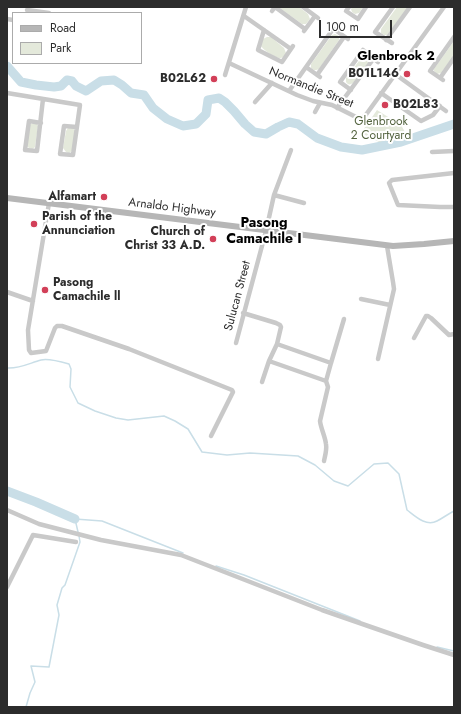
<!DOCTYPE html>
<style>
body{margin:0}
#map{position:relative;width:461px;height:714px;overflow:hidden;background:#fff;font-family:Jost,sans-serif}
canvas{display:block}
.frame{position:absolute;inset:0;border:8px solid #2c2c2c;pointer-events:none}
.legend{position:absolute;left:12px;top:12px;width:130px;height:52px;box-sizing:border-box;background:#fff;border:1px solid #ababab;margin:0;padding:5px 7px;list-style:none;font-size:12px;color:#2c2c2c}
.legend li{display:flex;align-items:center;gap:8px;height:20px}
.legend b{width:20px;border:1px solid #ababab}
.scale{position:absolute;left:319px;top:20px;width:73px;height:18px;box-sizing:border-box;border:2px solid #2c2c2c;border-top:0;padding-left:5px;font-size:12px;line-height:14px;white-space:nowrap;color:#2c2c2c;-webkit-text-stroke:3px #fff;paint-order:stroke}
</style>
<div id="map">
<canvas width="461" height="714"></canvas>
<div class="frame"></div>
<ul class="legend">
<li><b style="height:5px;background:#b6b6b6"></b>Road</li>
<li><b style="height:11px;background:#e4e9db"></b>Park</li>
</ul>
<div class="scale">100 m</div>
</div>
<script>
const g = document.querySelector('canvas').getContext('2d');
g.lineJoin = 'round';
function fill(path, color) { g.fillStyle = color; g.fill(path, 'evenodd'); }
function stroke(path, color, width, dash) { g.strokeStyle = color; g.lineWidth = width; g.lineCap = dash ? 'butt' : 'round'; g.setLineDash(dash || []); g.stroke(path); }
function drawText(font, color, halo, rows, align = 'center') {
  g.font = font + ' Jost,sans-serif'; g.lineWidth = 4; g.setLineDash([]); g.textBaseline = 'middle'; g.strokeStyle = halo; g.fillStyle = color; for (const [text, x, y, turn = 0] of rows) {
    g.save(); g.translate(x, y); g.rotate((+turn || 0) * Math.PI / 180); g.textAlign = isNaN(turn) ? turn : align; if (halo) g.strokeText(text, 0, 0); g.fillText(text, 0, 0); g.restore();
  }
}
fill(new Path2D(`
 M280 7H299L308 14 310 19 306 24H302L281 9Z
 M352 7H363L359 13 355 14 352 12 351 9Z
 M397 7H408L387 35H384L381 33V29Z
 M335 34 339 36V40L319 69C316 71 313 70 311 68V64L332 35Z
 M267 37H271L284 48 286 53C284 56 284 57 281 58 277 59 263 50 261 46L263 39Z
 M454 41V55L441 73 437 74 434 71V69Z
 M364 56 368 57 369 62 353 83C350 85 348 85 346 82V78L362 57Z
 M377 110 401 125 405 132 381 143 361 133Z
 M31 124H37L38 126 35 147C33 150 29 149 27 146L30 125Z
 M68 128H72L75 130 72 151 69 153 66 152 63 148 66 131Z`), '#e4e9db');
stroke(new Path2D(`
 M7 368C19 369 30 363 41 360 48 358 62 362 69 364L71 369 70 387 78 403 95 411 116 418 128 420 164 416 175 421 188 429 202 452 227 455 250 453 298 456 315 465 334 481 348 486 374 464 388 463 399 474 407 510C415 516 426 527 437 521 443 518 448 514 454 511
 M78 532 75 519 102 521 183 553
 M216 566 244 575 360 621
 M437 647 454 651
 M26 707 30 693 35 682 31 666 49 667 59 615 57 605 62 588 65 585 80 542 79 536`), '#c9dee7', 1.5);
stroke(new Path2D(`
 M7 66 21 82 36 85 54 87 61 86 67 80 72 81 76 86 86 91 101 81 114 80 122 85 131 93 144 95 153 108 167 119 183 126 196 124 206 114 208 100 219 98 225 102 234 111 245 124 254 132 266 134 278 127 289 122 298 124 317 138 341 147 362 150 401 142 454 124
 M7 491 36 502 75 519`), '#c9dee7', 9);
stroke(new Path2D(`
 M303 7 318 18
 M349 7 346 11 358 19 366 7
 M27 10 49 13
 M272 11 275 7 305 29
 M244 16 291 49
 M7 19 13 20
 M331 27 348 39
 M264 30 258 50 282 62 293 46
 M304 31 315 16
 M386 40 410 7
 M392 43 375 32 393 7
 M229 63 297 95 313 101 332 105 360 119 365 116 444 7
 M306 67 320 77
 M395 74 446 111
 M225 75 246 7
 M317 75 344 37
 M440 78 454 58
 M443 80 430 71 454 37
 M351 90 340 82 363 50 378 62
 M289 91 333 29
 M7 93 80 105 73 155 60 154 64 126 77 127
 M381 93 421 121 433 115 440 106
 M255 102 272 83
 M337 108 374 58
 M315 112 320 103
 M41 123 29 121 25 150 37 151 43 99
 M432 152 454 151
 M454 173 392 180 389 183 398 205 440 207H454
 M274 195 291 150
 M49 203 28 330 29 350 31 353 46 351 55 328 57 326H62L129 349 232 390 233 392 211 436
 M7 292 33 301
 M361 299 390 305
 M243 313 276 323 280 325 281 327 277 344 269 361 326 381 328 387 320 421C321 429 325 436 326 444 327 450 325 456 324 461
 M414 338 426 316H428L431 318 449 335 454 334
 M236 343 266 231 274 195 304 203
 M277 344 331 363 326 381
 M378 359 394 289 393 282 387 246
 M331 363 344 319
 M262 382 269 361
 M7 510 39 524 101 540 181 555 322 610 423 645 454 655
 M7 587 33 535 76 542`), '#c9c9c9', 4.5);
stroke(new Path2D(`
 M7 198 393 246 424 244 454 241`), '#b6b6b6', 6);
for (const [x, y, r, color] of [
 [407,74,4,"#d23f58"],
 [214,79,4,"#d23f58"],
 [385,105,4,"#d23f58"],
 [104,197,4,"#d23f58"],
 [34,224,4,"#d23f58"],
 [213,239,4,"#d23f58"],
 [45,290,4,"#d23f58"]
]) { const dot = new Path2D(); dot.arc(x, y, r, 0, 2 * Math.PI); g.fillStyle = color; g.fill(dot); stroke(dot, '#fff', 1.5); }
drawText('bold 12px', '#2c2c2c', '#fff', [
 ["B01L146",399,74],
 ["B02L62",206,79],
 ["B02L83",393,105,"left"],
 ["Alfamart",96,197],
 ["Parish of the",42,217,"left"],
 ["Annunciation",42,231,"left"],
 ["Church of",205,232],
 ["Christ 33 A.D.",205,246],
 ["Pasong",53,283,"left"],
 ["Camachile ll",53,297,"left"]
], 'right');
drawText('12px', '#2c2c2c', '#fff', [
 ["Normandie Street",311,88,22],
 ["Arnaldo Highway",172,208,7],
 ["Sulucan Street",238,296,-75]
]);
drawText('12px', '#53633f', '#fff', [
 ["Glenbrook",381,122],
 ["2 Courtyard",381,136]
]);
drawText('bold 13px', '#000', '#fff', [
 ["Glenbrook 2",396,57]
]);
drawText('bold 14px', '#000', '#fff', [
 ["Pasong",264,224],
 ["Camachile I",264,240]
]);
</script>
